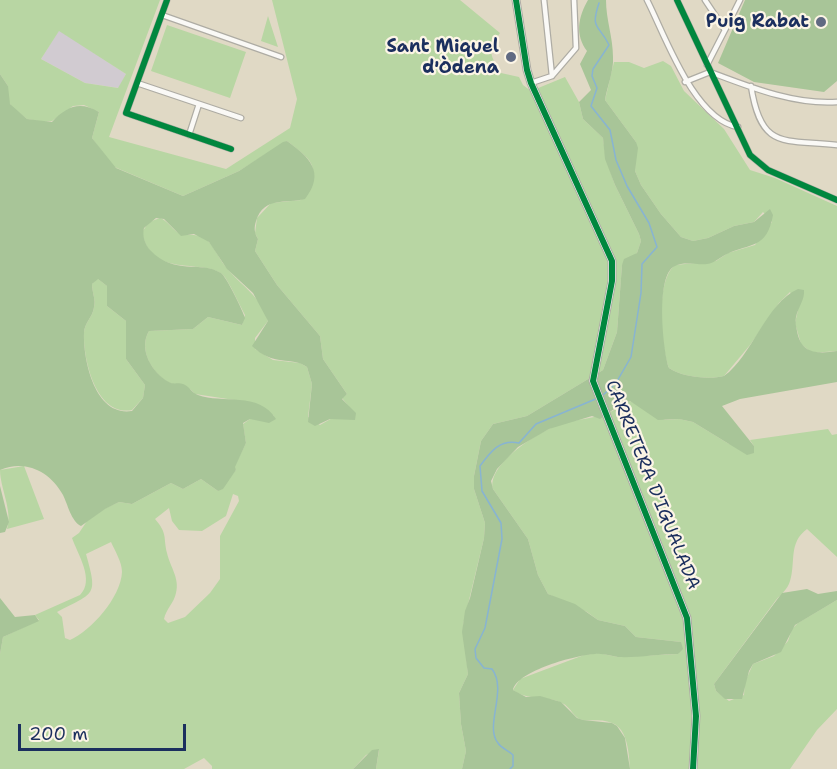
<!DOCTYPE html>
<meta charset="utf-8">
<style>
body{margin:0}
#map{position:relative;width:837px;height:769px;overflow:hidden;background:#e0d9c5;font-family:"Shantell Sans",sans-serif}
canvas{display:block}
.scale{position:absolute;left:18px;top:724px;width:168px;height:27px;box-sizing:border-box;border:3px solid #1b2f5e;border-top:0;padding-left:8px;font-size:18px;line-height:21px;white-space:nowrap;color:#1b2f5e;-webkit-text-stroke:4px #fcf5e5;paint-order:stroke}
</style>
<div id="map">
<canvas width="837" height="769"></canvas>
<div class="scale">200 m</div>
</div>
<script>
const g = document.querySelector('canvas').getContext('2d');
g.lineJoin = 'round';
function fill(path, color) { g.fillStyle = color; g.fill(path, 'evenodd'); }
function stroke(path, color, width, dash) { g.strokeStyle = color; g.lineWidth = width; g.lineCap = dash ? 'butt' : 'round'; g.setLineDash(dash || []); g.stroke(path); }
function drawText(font, color, halo, rows, align = 'center') {
  g.font = font + ' "Shantell Sans",sans-serif'; g.lineWidth = 4.5; g.setLineDash([]); g.textBaseline = 'middle'; g.strokeStyle = halo; g.fillStyle = color; for (const [text, x, y, turn = 0] of rows) {
    g.save(); g.translate(x, y); g.rotate((+turn || 0) * Math.PI / 180); g.textAlign = isNaN(turn) ? turn : align; if (halo) g.strokeText(text, 0, 0); g.fillText(text, 0, 0); g.restore();
  }
}
fill(new Path2D(`
 M59 30 126 74 119 88 85 83 41 59Z`), '#d1cbd1');
fill(new Path2D(`
 M0 0H160L109 137 226 169 290 128 297 99 272 0H460L500 33C487 51 490 55 501 73L519 77 523 85 531 91 565 77 579 102 583 119 603 138 606 159 615 185 639 234 641 241 637 253 622 265 617 332 603 370 527 416 493 424 481 441 474 476V489L485 523 484 538 463 625 468 674 459 693 461 724 466 751 462 769H376L379 750 366 755 353 769H212V766L204 758 184 769H0V654L3 637 39 620 35 615 80 595C95 580 78 555 72 538L79 533 87 521 104 509 119 502 132 504 171 483 183 489 201 479 218 491 236 470 234 467 246 443 243 424 250 419 274 416 254 403 195 394C187 384 180 387 170 383 152 374 138 349 149 331L193 329 208 317 242 325 245 315C240 306 228 279 222 274 201 258 151 279 142 232L149 222 160 218C168 221 171 228 177 232 187 238 194 232 204 238 214 244 218 258 226 267 241 286 261 296 268 321L255 338V349L273 360 300 363 307 367 312 384 308 417 320 425 350 408 342 398 347 394 323 359 320 336 277 285 255 251 258 239 255 233 257 218 271 203 301 200C320 167 317 164 287 141L239 171 183 196 112 166 92 138 99 112 84 105 73 106 52 121 44 122 27 119 12 107 8 101V86L0 74ZM59 31 126 74 118 88 85 83 41 59ZM233 494 238 496 239 501 220 536V579L210 593 185 617 168 623 164 619C166 609 174 603 176 593 180 578 170 567 167 553 163 537 168 534 155 519L169 508 172 521 179 530 202 531 226 516ZM111 542C115 551 122 562 122 572 121 597 91 631 70 640L65 638 62 617 57 612C95 592 98 597 86 554Z
 M268 16 278 47 261 41Z
 M167 25 246 52 230 98 151 71Z
 M663 61 671 66 684 91 724 129 750 170 775 178 837 206V351L812 353 801 344 795 323 798 310 790 292 779 303 750 345 724 376C709 380 682 377 669 368 661 345 655 281 675 265L716 261 728 253 755 245 772 222 763 212 754 222 734 226 708 238 693 241 681 237 661 214 641 185 635 171 636 142 605 100 614 62H629L644 68Z
 M97 278 107 286V306L126 321V359L145 385 143 398 132 410C96 417 83 359 84 333 84 323 93 317 94 307 96 300 92 292 92 284Z
 M630 401 665 420 679 419 693 422 729 444 754 446 750 440 828 429 832 435 837 434V557L807 529C788 543 796 562 790 581 788 589 781 594 776 600L714 684 716 691 729 701 744 695 745 682 753 664 774 656 788 641 792 629 798 623 837 600V709L817 730 790 769H630C629 754 628 729 612 723 603 719 592 721 583 720 574 719 571 707 562 703 546 695 527 701 513 690L520 679 584 655 598 653 618 657 678 654 681 642 636 637 625 626 598 620 587 612 548 594 538 575 528 539 493 489C487 464 539 431 561 424 577 419 594 419 610 412 618 409 621 403 630 401Z
 M24 466 44 519 7 529C13 511 0 488 0 470Z`), '#b8d6a3');
fill(new Path2D(`
 M588 0H606C606 20 613 37 613 57 614 71 607 87 605 100L636 142 638 148 635 171 641 185 661 214 681 237 693 241 708 238 734 226 754 222 770 209 773 215C767 249 750 243 727 254 720 257 715 263 707 264 697 265 684 261 675 266 655 274 663 351 669 368 682 377 709 380 724 376 752 356 766 303 798 289L804 290C805 300 798 307 796 317 795 322 796 326 797 331 801 354 817 354 837 351V382L740 399 722 406 754 446V453L747 455 693 422 679 419 658 420 630 401 621 404 600 419 592 416 549 429 518 447 497 469 491 481 493 489 528 539 538 575 548 594 575 604 598 620 625 626 636 637 681 642 683 649 678 654C659 654 637 658 618 657 610 656 603 653 595 654 576 655 517 671 513 690L526 697 540 696 561 702 577 718 583 720 612 723 617 726 625 738 630 769H462L466 751 461 724 459 693 468 674 462 632 465 611 470 598 484 538 485 523 474 489V476L481 441 493 424 527 416 603 370 617 332 622 265 624 259 637 253 641 241 639 234 615 185 605 159 603 138 583 119 579 102 591 90 580 64 587 51C575 35 578 17 588 0Z
 M745 0H837V81L824 92 754 82 718 63Z
 M0 74 8 86 10 104 27 119 52 122C67 106 80 101 99 112L92 138 116 168 183 196 239 171 283 142 287 141C309 157 326 172 305 199 286 204 264 196 256 221 254 228 254 232 258 239L255 251 277 285 320 336 323 359 347 394 342 399 356 413 355 420 330 419 315 426 308 422 312 384 307 367C292 356 273 367 252 346L268 321 253 293 227 269 209 242 194 234 181 236 164 219 156 218 144 228C142 236 145 244 150 250 175 276 200 260 221 273 226 276 243 311 245 318L242 325 208 317 193 329 149 331C138 349 152 373 169 382 174 385 178 382 183 384 189 386 192 393 198 395 222 404 259 391 276 419L269 423 250 419 243 423 246 443 235 467 236 470 223 489 218 491 201 479 183 489 171 483 132 504 119 502 105 509 81 526C71 521 68 505 63 495 50 471 25 459 0 470ZM98 279 107 286V306L126 321V359L145 385 143 398 132 411C95 417 83 360 84 333 84 323 93 317 94 307 96 300 92 292 92 284Z
 M0 486 9 522 5 532 0 533Z
 M807 589 818 594 837 591V600L795 625 781 652 753 664 749 671 742 699H725L716 691 714 684 782 593Z
 M0 598 15 617 35 615 39 621 3 637 0 654Z
 M379 749 376 769H353L372 750Z`), '#a8c598');
stroke(new Path2D(`
 M599 3C590 30 599 24 609 45L593 69 592 76 597 88 591 106 610 130 616 160 627 186 649 223 657 247 642 264 641 293 631 357 616 383 602 396
 M510 769 513 766V755C509 751 501 748 498 743 484 726 508 690 492 669L484 668 476 658 475 649 485 628 502 539 501 523 482 491 480 466C491 451 500 439 519 443L536 424 598 398`), '#88b4d2', 1.5);
const street = new Path2D(`
 M167 0 126 113 231 149
 M544 0 552 76
 M647 0C665 35 694 120 738 127
 M677 0 750 155 768 170 837 200
 M705 0 725 30 707 65
 M162 15 281 57
 M725 30 740 0
 M685 82 710 72C750 87 794 105 837 102
 M137 83 241 118
 M531 83 552 76 576 48 574 0
 M751 86C761 151 784 139 837 145
 M189 135 199 104`);
const secondary = new Path2D(`
 M516 0 527 70 531 83 612 261V281L593 381 687 618 696 716 693 769`);
stroke(street, '#aeaca4', 7);
stroke(secondary, '#aeaca4', 9);
stroke(street, '#faf9f6', 4.5);
stroke(secondary, '#faf9f6', 7);
stroke(new Path2D(`
 M167 0 126 113 231 149
 M516 0 527 70 531 83 612 261V281L593 381 687 618 696 716 693 769
 M677 0 750 155 768 170 837 200`), '#00873e', 6);
for (const [x, y, r, color] of [
 [821,22,6,"#606a82"],
 [511,57,6,"#606a82"]
]) { const dot = new Path2D(); dot.arc(x, y, r, 0, 2 * Math.PI); g.fillStyle = color; g.fill(dot); stroke(dot, '#fcf5e5', 2); }
drawText('bold 18px', '#1b2f5e', '#fcf5e5', [
 ["Puig Rabat",809,22],
 ["Sant Miquel",499,47],
 ["d'Òdena",499,68]
], 'right');
drawText('18px', '#1b2f5e', '#fcf5e5', [
 ["CARRETERA D'IGUALADA",652,485,68]
]);
</script>
